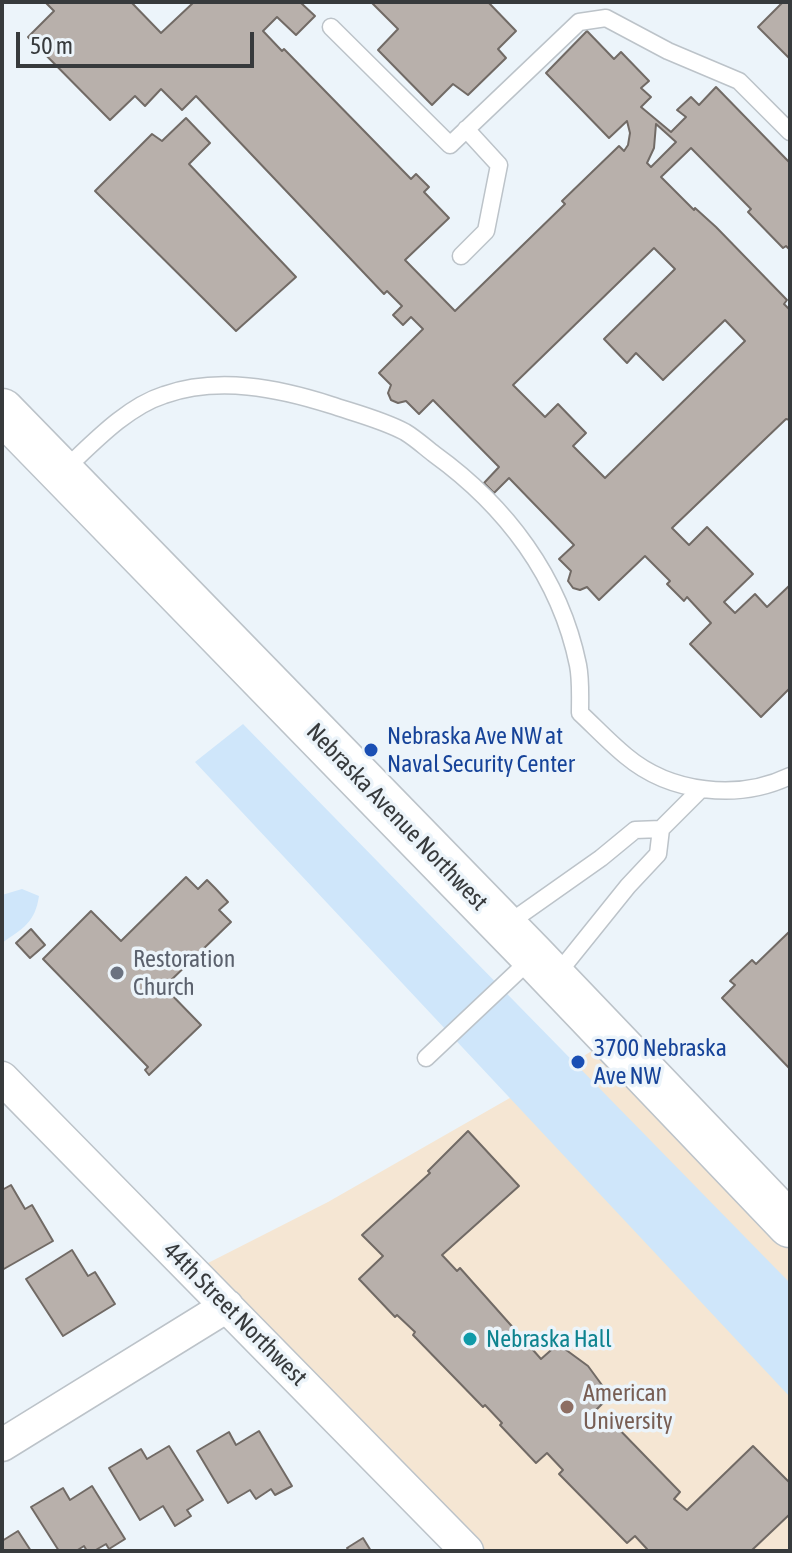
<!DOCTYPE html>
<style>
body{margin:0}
#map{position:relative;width:792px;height:1553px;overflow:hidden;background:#ecf4fa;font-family:"Asap Condensed",sans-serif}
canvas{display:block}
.frame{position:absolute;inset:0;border:4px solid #373a3c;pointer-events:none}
.scale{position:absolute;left:16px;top:32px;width:238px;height:36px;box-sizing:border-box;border:4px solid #373a3c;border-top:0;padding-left:10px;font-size:24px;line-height:28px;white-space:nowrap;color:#373a3c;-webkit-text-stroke:6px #ecf4fa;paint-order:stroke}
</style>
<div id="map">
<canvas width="792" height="1553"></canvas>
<div class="frame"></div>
<div class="scale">50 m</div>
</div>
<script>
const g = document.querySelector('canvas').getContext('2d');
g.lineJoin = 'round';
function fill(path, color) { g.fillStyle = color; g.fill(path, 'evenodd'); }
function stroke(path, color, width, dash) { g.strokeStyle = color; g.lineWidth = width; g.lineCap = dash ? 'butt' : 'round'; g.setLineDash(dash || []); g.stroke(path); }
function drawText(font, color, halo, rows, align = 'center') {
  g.font = font + ' "Asap Condensed",sans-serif'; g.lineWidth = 7; g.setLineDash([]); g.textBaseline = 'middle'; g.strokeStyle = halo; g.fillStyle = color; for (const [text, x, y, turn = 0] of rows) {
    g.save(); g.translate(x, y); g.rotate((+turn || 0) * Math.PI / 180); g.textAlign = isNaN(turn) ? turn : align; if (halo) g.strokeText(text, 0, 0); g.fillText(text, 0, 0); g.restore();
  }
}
fill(new Path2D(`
 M613 1039 790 1225V1551H481L208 1263 328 1202Z`), '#f5e6d3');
fill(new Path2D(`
 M243 724 790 1283V1397L195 762Z
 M22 889 39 896C35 923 23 928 2 943V895Z`), '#cfe6fa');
const building = new Path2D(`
 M45 2H131L161 33 194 2H300L315 16 296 35 277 17 263 31 282 51 284 49 411 179 416 174 429 187 424 192 449 218 405 260 455 311 565 204 562 201 619 146 624 151 628 145 630 133 627 121 609 138 546 73 587 31 614 59 621 52 649 81 641 88 651 97 641 107 671 132 686 117 677 110 691 97 699 105 716 87 790 163V250L786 246 783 248 748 212 751 209 691 148 661 177 694 210 695 208 716 227 787 300 784 304 790 310V420L786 419 672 528 689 545 707 527 753 574 724 602 735 613 755 594 767 607 790 585V688L761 717 690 644 711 623 687 597 684 601 667 584 670 581 645 556 599 600 587 587 580 590 573 588 568 581 571 571 559 559 574 545 509 478 494 493 484 483 499 467 433 400 419 414 406 401 398 403 391 400 388 393 391 385 379 373 423 329 411 317 403 325 393 315 402 306 387 291 384 294 196 96 182 110 161 89 145 106 135 96 110 120 28 37 54 11ZM656 124 676 142 651 167 647 163 654 148ZM654 248 675 269 604 339 627 363 636 353 663 380 725 320 745 341 605 478 573 446 586 433 558 404 545 417 513 385Z
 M371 2H488L516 31 498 49 506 58 468 95 453 84 432 105 378 50 398 29Z
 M783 2H790V59L758 27Z
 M186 118 210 143 189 164 296 277 236 331 95 191 152 134 162 141Z
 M186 877 198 889 207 880 215 888 228 902 219 910 231 922 164 987 201 1025 149 1075 145 1070 148 1067 43 959 91 911 121 941Z
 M31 929 45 945 30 958 16 943Z
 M790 931V1069L722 998 735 985 730 981 752 960 756 964Z
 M468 1131 519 1186 442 1255 457 1271 460 1268 541 1359 558 1344 588 1366 610 1396 594 1412 607 1427 612 1422 680 1492 674 1499 687 1510 753 1446 790 1483V1514L751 1551H645L647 1549 635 1536 627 1543 559 1474 563 1470 547 1453 536 1463 500 1425 502 1423 485 1405 483 1407 413 1335 415 1332 397 1315 395 1317 359 1279 383 1256 362 1235 430 1173 428 1171Z
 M11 1185 25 1209 32 1205 53 1241 2 1270V1190Z
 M72 1250 88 1276 95 1272 115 1304 63 1336 26 1279Z
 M259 1431 292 1486 275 1495 271 1489 256 1499 250 1490 228 1503 197 1451 229 1432 236 1445Z
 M169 1446 203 1500 187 1510 191 1516 175 1526 163 1506 140 1520 109 1468 141 1449 147 1459Z
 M92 1486 125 1539 109 1549 106 1544 94 1551H87L84 1546 76 1551H59L31 1507 63 1488 70 1500Z
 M18 1531 31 1551H2V1541Z
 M363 1538 371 1551H349L347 1548Z`);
fill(building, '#b8b0ab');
stroke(building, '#716a65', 2);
const service = new Path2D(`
 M331 27 450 145 579 22 606 18 668 51 739 81 790 132
 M461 256 486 231 499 165 466 129
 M63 471C92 444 126 407 164 395 218 376 278 388 331 405 355 413 383 420 405 432 415 438 425 447 434 454 506 506 560 577 578 665 581 680 580 697 580 713 595 727 610 743 626 756 670 793 738 801 790 776
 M506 925 601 858 635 830 661 829
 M554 978 628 886 658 854 661 829 700 790
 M426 1058 532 958`);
const minor = new Path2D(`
 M2 1078 467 1551
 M2 1445 227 1306`);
const primary = new Path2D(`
 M2 411 533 956 790 1225`);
stroke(service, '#bcc3c9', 19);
stroke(minor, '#bcc3c9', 35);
stroke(primary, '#bcc3c9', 47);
stroke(service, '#fff', 16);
stroke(minor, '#fff', 32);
stroke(primary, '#fff', 44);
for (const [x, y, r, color] of [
 [371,750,8,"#1a4fb4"],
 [117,973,8,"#6b7280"],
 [578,1062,8,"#1a4fb4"],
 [470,1339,8,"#0f9aa8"],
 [567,1407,8,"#8d6e63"]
]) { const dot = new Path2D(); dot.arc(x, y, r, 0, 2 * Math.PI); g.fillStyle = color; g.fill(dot); stroke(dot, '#ecf4fa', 3); }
drawText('24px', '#164399', '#ecf4fa', [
 ["Nebraska Ave NW at",387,736],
 ["Naval Security Center",387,764],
 ["3700 Nebraska",594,1048],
 ["Ave NW",594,1076]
], 'left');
drawText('24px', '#373a3c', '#ecf4fa', [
 ["Nebraska Avenue Northwest",397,817,46],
 ["44th Street Northwest",235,1314,45]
]);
drawText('24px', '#5b616d', '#ecf4fa', [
 ["Restoration",133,959],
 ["Church",133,987]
], 'left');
drawText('24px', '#0d838f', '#ecf4fa', [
 ["Nebraska Hall",486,1339]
], 'left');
drawText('24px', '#785e54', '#ecf4fa', [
 ["American",583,1393],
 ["University",583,1421]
], 'left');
</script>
